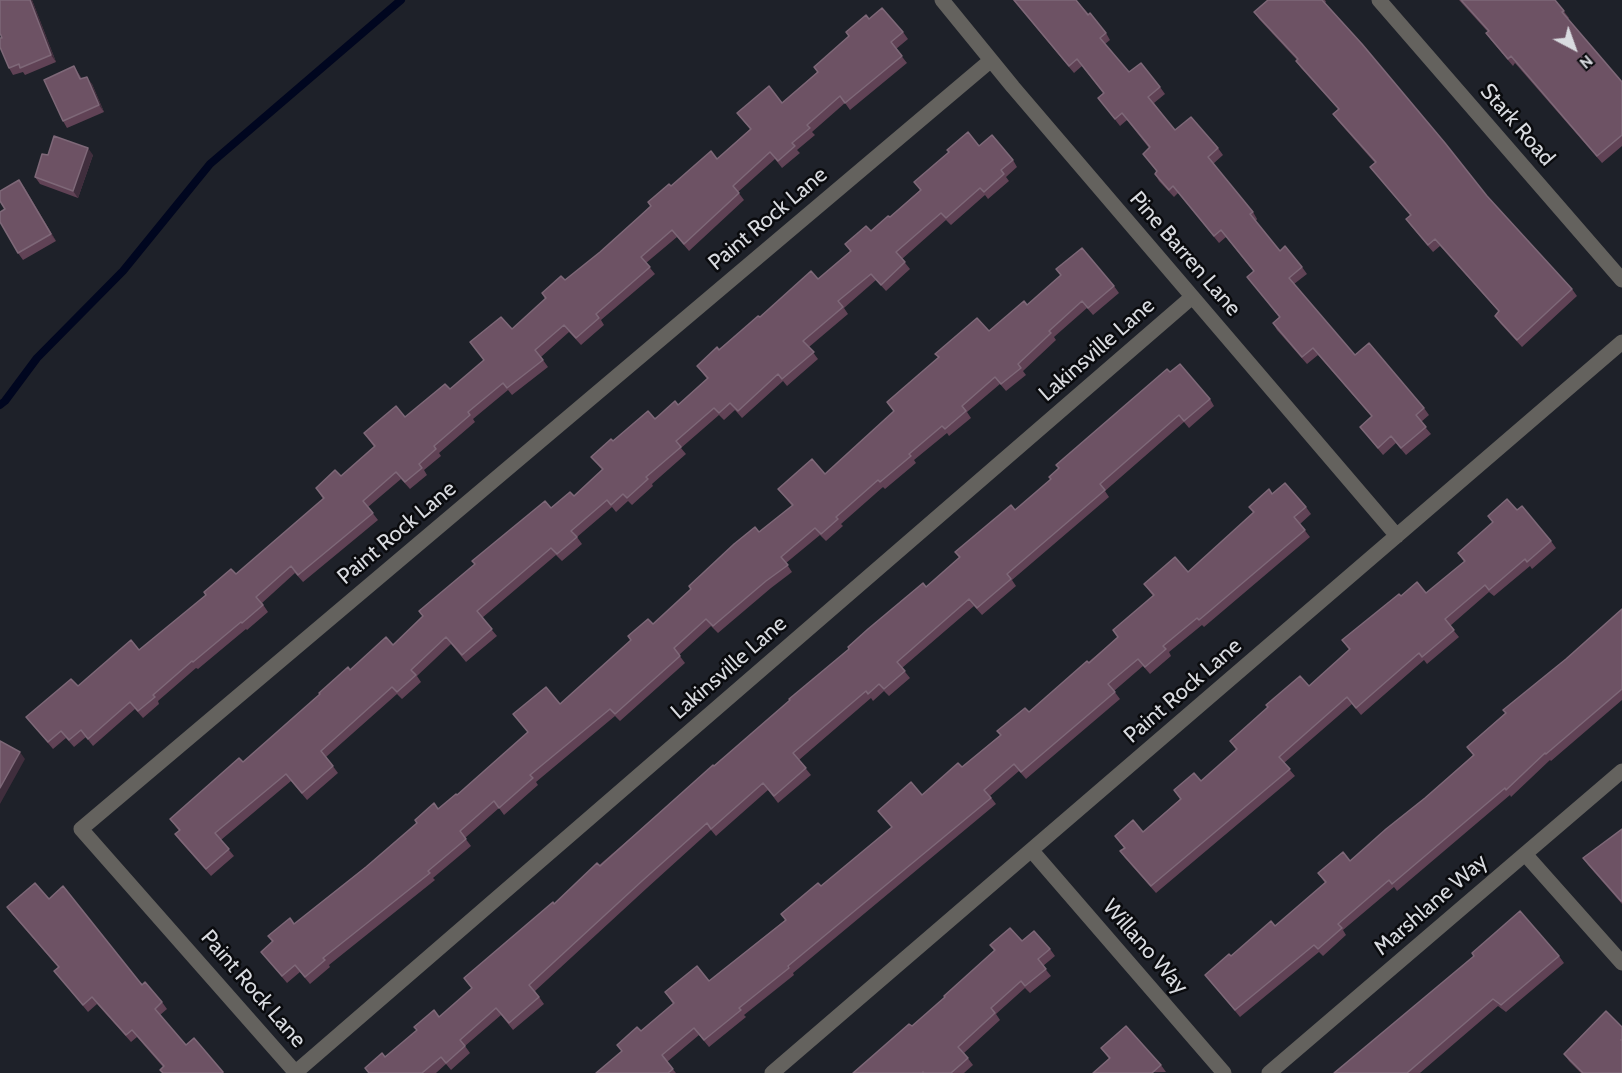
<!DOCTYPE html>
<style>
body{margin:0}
#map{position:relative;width:1622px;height:1073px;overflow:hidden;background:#1e2129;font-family:Cabin,sans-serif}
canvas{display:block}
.north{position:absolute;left:1544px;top:18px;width:60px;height:60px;-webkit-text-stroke:4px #0a0b0e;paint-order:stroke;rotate:139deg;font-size:16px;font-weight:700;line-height:24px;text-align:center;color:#d9dbe0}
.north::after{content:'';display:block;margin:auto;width:21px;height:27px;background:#d9dbe0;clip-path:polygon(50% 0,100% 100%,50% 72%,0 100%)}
</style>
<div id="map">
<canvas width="1622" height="1073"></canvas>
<div class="north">N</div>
</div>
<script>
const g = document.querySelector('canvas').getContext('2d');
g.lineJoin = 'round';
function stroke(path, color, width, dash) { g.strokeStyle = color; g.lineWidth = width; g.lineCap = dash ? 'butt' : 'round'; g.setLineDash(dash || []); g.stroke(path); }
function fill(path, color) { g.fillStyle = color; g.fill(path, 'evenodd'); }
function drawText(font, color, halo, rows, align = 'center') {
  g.font = font + ' Cabin,sans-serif'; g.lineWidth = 5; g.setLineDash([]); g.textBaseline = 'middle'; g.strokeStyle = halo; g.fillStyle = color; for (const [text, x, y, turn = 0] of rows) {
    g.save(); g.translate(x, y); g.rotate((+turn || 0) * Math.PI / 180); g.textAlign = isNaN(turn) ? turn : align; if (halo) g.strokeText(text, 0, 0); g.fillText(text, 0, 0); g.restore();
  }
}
stroke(new Path2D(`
 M0 405 5 401 37 358 123 271 210 164 401 0`), '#00061f', 8);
stroke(new Path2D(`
 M942 0 1013 87 1397 536
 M1379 0 1622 280
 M1032 851 1224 1073
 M1525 854 1622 963
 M296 1072 1192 297
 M296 1073 81 829 990 61
 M772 1073 1622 342
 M1269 1073 1622 771`), '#64625e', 15);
fill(new Path2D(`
 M32 0 56 62 25 75 23 72 13 75 9 68 2 38Z
 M1013 0H1076L1106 33 1110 40 1105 44 1129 72 1160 87 1165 94 1154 103 1175 130 1218 148 1223 155 1213 164 1253 212 1257 219 1256 221 1280 251 1302 267 1307 274 1294 284 1355 355 1424 408 1429 415 1421 422 1431 434 1406 455 1396 443 1383 455 1360 427 1372 417 1318 355 1307 364 1277 330 1273 323 1279 317 1247 277 1254 272 1226 237 1219 243 1178 193 1174 197 1159 181 1155 174 1157 172 1143 154 1149 148 1127 120 1120 126 1098 98 1103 93 1082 66 1074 73Z
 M1268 0H1325L1326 2 1325 3 1487 196 1572 289 1577 296 1522 347 1500 323 1495 316 1499 312 1440 246 1433 252 1411 226 1406 219 1410 215 1370 167 1375 163 1338 121 1333 114 1338 109 1301 68 1296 61 1297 60 1259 19 1254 12Z
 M1459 0H1555L1569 18 1568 19 1622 82V146L1602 163 1515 63 1513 66 1491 40 1486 33 1488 32Z
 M869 19 903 32 908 39 896 49 907 63 850 110 845 103 812 132 815 135 797 150 800 153 782 168 775 159 738 192 744 200 689 251 677 237 646 263 655 274 601 320 604 325 581 345 569 332 541 357 548 367 512 395 508 390 473 419 475 422 439 453 441 456 424 470 427 475 410 489 401 479 368 507 378 520 303 582 295 573 262 603 268 612 247 630 246 629 198 669 196 668 158 701 159 704 143 718 135 709 93 746 86 737 74 747 66 738 53 749 26 717 139 650 236 574 323 499 316 488 341 476 374 447 364 433 405 417 450 389 484 360 470 342 512 329 545 299 542 293 565 280 600 252 640 216 671 186 717 159 750 129 737 113 782 103 817 72 814 67 849 37 846 32Z
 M74 66 82 79 92 84 104 112 67 128 63 121Z
 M979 146 1013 160 1017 167 1006 177 1009 181 988 199 985 195 951 225 946 220 902 259 910 269 886 291 876 280 844 308 848 314 809 347 818 359 787 386 783 381 742 418 735 410 724 420 719 415 681 448 686 454 652 484 653 486 632 505 628 501 616 512 612 507 577 537 582 544 562 561 556 555 482 618 497 636 466 662 451 644 417 676 421 682 402 699 397 694 326 757 338 773 307 800 291 781 221 840 234 856 211 876 180 841 175 834 179 831 170 819 243 762 350 670 393 645 423 617 419 611 551 508 574 496 602 470 591 457 613 441 678 405 707 379 697 366 760 317 818 279 850 251 845 244 871 231 890 217 920 190 914 182Z
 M48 155H93L78 198 40 184 35 177Z
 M24 187 56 241 23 260 18 253 5 209Z
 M1056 269 1114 286 1119 293 1093 315 1087 308 1054 337 1056 340 1023 371 1026 375 1006 391 1000 384 967 412 971 418 949 436 947 433 914 460 916 463 885 489 883 487 841 524 843 526 826 541 820 535 786 563 792 572 771 588 718 633 711 626 679 655 685 663 620 721 615 716 536 782 538 785 504 815 499 808 465 838 471 846 433 878 435 880 329 965 330 967 310 984 300 972 287 983 261 952 272 942 268 936 294 924 438 809 457 795 528 732 513 714 560 704 631 640 628 636 653 624 691 589 689 586 759 532 792 506 778 489 825 474 894 412 887 402 938 358 935 354 989 331 1027 305 1061 276Z
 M1170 372 1210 399 1214 406 1189 428 1184 422 1105 491 1109 497 1012 580 1016 586 982 615 974 606 902 668 910 678 889 696 884 691 873 701 871 698 799 760 811 775 778 803 768 790 716 836 711 830 647 888 535 991 544 1004 513 1030 501 1015 465 1046 470 1053 451 1070 446 1064 436 1073H369L365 1068 385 1057 439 1017 472 989 464 978 554 904 714 766 926 587 959 558 955 552 1015 510 1051 479 1059 469 1056 465Z
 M1272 494 1306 507 1311 514 1300 524 1310 537 1204 627 1202 625 1169 652 1171 656 1150 674 1143 666 1114 691 1120 699 1026 779 1019 771 990 796 996 804 793 973 794 975 744 1015 746 1017 709 1047 699 1035 667 1062 676 1073H596L622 1051 617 1045 641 1031 673 1004 665 992 709 981 785 920 781 914 821 886 892 828 878 811 922 795 962 767 1000 735 997 731 1029 712 1118 637 1113 630 1153 596 1144 584 1188 572 1253 513 1249 507Z
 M1517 510 1551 541 1556 548 1532 569 1530 566 1494 596 1489 592 1450 626 1459 637 1427 664 1424 660 1361 715 1352 704 1284 763 1295 776 1156 893 1125 858 1120 851 1124 848 1115 836 1143 832 1180 799 1174 790 1201 781 1236 750 1230 741 1309 686 1349 650 1342 640 1401 596 1426 593 1464 562 1458 553 1493 523 1488 516Z
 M1622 609V700L1551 761 1550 760 1511 797 1510 795 1397 891 1394 887 1343 930 1346 935 1323 956 1319 952 1240 1017 1205 975 1231 956 1275 926 1325 883 1318 873 1350 861 1425 798 1473 755 1467 747Z
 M1622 829V904L1588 865 1583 858Z
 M49 899 162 1002 167 1009 160 1015 186 1045 194 1038 224 1073H162L163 1067 137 1037 131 1042 97 1004 88 1012 54 971 58 967 12 914 7 907Z
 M1022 941 1050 949 1055 956 1043 966 1051 976 1030 993 1025 988 996 1014 1000 1020 964 1053 973 1065 964 1073H853L912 1026 945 997 994 951 990 945Z
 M1559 956 1564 963 1506 1012 1498 1006 1420 1073H1334Z
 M1622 1027V1073H1581L1569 1061 1564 1054Z
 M1101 1048 1161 1065 1166 1072 1093 1073 1109 1059Z`), '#604255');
fill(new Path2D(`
 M30 0H32L56 62 51 55Z
 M87 77 92 84 104 112 99 105Z
 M88 148 93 155 78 198 73 191Z
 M19 180 24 187 56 241 51 234Z
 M20 752 25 759 0 804V788Z`), '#402e3d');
const building = new Path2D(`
 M0 0H30L51 55 20 68 19 64 9 68 0 47V38H2L0 33Z
 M1014 0H1076L1088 15 1090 13 1106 33 1100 38 1129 72 1141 63 1160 87 1148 97 1175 130 1191 117 1218 148 1208 157 1253 212 1250 214 1280 251 1285 246 1302 267 1289 278 1355 355 1369 343 1424 408 1416 415 1426 427 1401 448 1391 436 1378 448 1360 427 1372 416 1313 348 1302 357 1273 323 1280 317 1247 277 1254 271 1221 230 1214 236 1173 186 1169 190 1155 174 1157 171 1143 154 1150 147 1122 113 1115 119 1098 98 1104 93 1077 59 1069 66Z
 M1268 0H1322L1362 44 1445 143 1487 196 1572 289 1517 340 1495 316 1499 311 1435 239 1428 245 1406 219 1411 215 1370 167 1376 162 1333 114 1339 109 1296 61 1298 59 1254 12Z
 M1461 0H1555L1564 11 1562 12 1622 82V135L1597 156 1511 56 1508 59 1486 33 1489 31Z
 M882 8 903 32 891 42 902 56 845 103 840 96 807 125 810 128 792 143 795 146 778 161 770 152 733 186 739 193 684 244 672 230 641 257 650 267 596 314 599 318 576 338 564 325 535 350 543 360 507 388 503 383 468 412 470 415 434 446 436 449 419 464 422 468 405 482 396 472 363 501 373 513 298 575 291 566 256 597 263 605 242 623 241 622 193 662 192 661 153 695 155 697 138 711 130 702 88 739 81 730 69 740 61 731 48 742 26 717 71 679 78 686 131 640 139 650 206 595 204 592 231 569 236 574 324 498 316 488 335 470 341 476 375 446 364 433 396 406 405 417 445 384 450 389 484 360 470 342 501 317 512 329 546 298 542 293 561 276 565 280 600 252 640 216 651 206 648 202 669 184 671 186 711 151 717 159 751 129 737 113 769 86 782 103 818 72 814 67 849 36 846 32 866 15 869 19Z
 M74 66 80 79 87 77 99 105 63 121 44 80Z
 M968 132 979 146 992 135 1013 160 1001 170 1004 174 984 192 980 188 946 218 941 213 896 252 905 262 881 285 871 274 838 301 843 307 803 341 814 352 782 379 778 374 738 411 730 403 719 413 714 408 676 441 681 447 646 477 648 479 627 498 623 494 611 505 607 500 571 531 577 537 557 554 551 548 477 611 492 629 462 655 446 637 411 670 416 675 397 692 392 687 321 751 333 766 302 793 286 774 215 833 229 849 206 869 175 834 180 830 170 819 239 758 243 762 320 694 319 693 348 667 350 670 386 637 393 645 423 616 419 611 475 564 472 561 545 501 551 508 570 492 574 496 603 469 591 457 611 439 613 441 648 411 655 419 675 401 678 405 708 378 697 366 717 347 719 350 758 316 760 317 811 271 818 279 851 251 845 244 866 226 871 231 888 216 890 217 921 190 914 182 949 152 947 150Z
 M54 136 88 148 73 191 35 177 42 154 48 155Z
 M19 180 51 234 18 253 0 222V212L5 209 0 201V191Z
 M1082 248 1114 286 1088 308 1082 301 1049 331 1051 333 1018 364 1021 368 1001 384 995 377 962 406 966 411 945 429 942 426 909 454 911 456 880 482 878 480 836 517 838 519 821 534 815 528 781 557 788 565 766 581 713 626 706 619 674 648 680 656 615 714 610 709 530 775 533 778 499 808 494 801 460 831 466 839 428 871 430 873 323 958 325 960 305 977 295 965 282 976 261 952 273 941 268 936 290 918 294 924 366 867 417 823 415 820 434 803 438 809 456 794 457 795 528 732 513 714 546 687 560 704 631 640 628 636 648 619 653 624 691 589 689 586 734 544 755 527 759 532 793 505 778 489 812 459 825 474 894 411 887 402 939 357 935 354 977 318 989 331 1024 301 1027 305 1061 275 1056 269Z
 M1180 364 1210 399 1184 421 1179 415 1100 484 1105 490 1007 574 1011 579 977 608 969 599 897 662 905 671 884 689 879 684 868 694 866 691 793 753 806 768 774 796 763 783 711 829 707 823 642 881 529 985 539 997 509 1023 496 1008 460 1040 465 1046 446 1063 441 1057 422 1073H369L365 1068 382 1053 385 1057 417 1030 414 1027 434 1010 439 1017 472 988 464 978 553 902 554 904 597 863 600 866 713 765 714 766 790 700 789 699 849 649 848 647 868 629 923 583 926 587 960 557 955 552 1011 505 1015 510 1051 479 1049 477 1059 468 1056 465 1167 369 1170 372Z
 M1285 483 1306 507 1294 517 1305 530 1199 620 1197 618 1163 646 1166 649 1145 667 1138 659 1108 684 1115 692 1021 772 1014 764 984 790 991 798 788 966 789 968 739 1008 741 1010 704 1040 694 1028 662 1055 673 1069 668 1073H596L622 1051 617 1045 637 1027 641 1031 674 1003 665 992 697 966 709 981 786 920 781 914 818 883 821 886 892 827 878 811 911 782 922 795 958 763 962 767 1001 735 997 731 1025 708 1029 712 1087 661 1089 663 1118 637 1113 630 1154 595 1144 584 1175 557 1188 572 1254 512 1249 507 1269 489 1272 494Z
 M1507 499 1517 510 1522 506 1551 541 1527 562 1525 559 1489 590 1485 585 1445 619 1454 630 1422 657 1419 653 1356 708 1347 697 1279 757 1290 769 1151 886 1120 851 1125 848 1115 836 1133 820 1143 832 1181 799 1174 790 1194 773 1201 781 1237 749 1230 741 1268 707 1266 705 1300 676 1309 686 1350 649 1342 640 1399 594 1401 596 1417 582 1426 593 1465 561 1458 553 1493 522 1488 516Z
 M1622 609V689L1546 754 1545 753 1506 790 1505 788 1392 884 1389 880 1338 924 1342 928 1318 949 1314 945 1235 1010 1205 975 1229 954 1231 956 1271 921 1275 926 1326 882 1318 873 1343 852 1350 861 1386 829 1425 798 1474 755 1467 747 1506 713 1503 710 1566 659Z
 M0 741 20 752 0 788Z
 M1622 829V901H1621L1583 858Z
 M35 883 49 899 63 886 142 985 145 982 162 1002 155 1009 186 1045 194 1038 223 1072 222 1073H163L160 1070 164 1066 132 1030 126 1035 92 997 83 1005 54 971 59 967 7 907Z
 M1520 911 1559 956 1501 1005 1493 999 1407 1073H1334L1474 956 1472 953Z
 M1010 928 1022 941 1034 931 1050 949 1038 959 1046 969 1025 986 1021 981 991 1008 995 1013 958 1047 968 1058 951 1073H924L923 1072 922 1073H853L909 1024 912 1026 945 997 944 996 995 950 990 945Z
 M1606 1011 1622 1027V1039L1621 1040 1622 1041V1073H1583L1564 1054Z
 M1126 1026 1161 1065 1152 1073H1093L1110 1058 1101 1048Z`);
fill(building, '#6d5264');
stroke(building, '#7e6878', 1.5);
drawText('22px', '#d9dbe0', '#0a0b0e', [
 ["Stark Road",1517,125,49],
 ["Paint Rock Lane",768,219,-40],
 ["Pine Barren Lane",1185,254,49],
 ["Lakinsville Lane",1097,350,-41],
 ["Paint Rock Lane",397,533,-40],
 ["Lakinsville Lane",729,668,-41],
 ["Paint Rock Lane",1183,691,-41],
 ["Marshlane Way",1431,905,-41],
 ["Willano Way",1145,947,49],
 ["Paint Rock Lane",253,989,49]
]);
</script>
